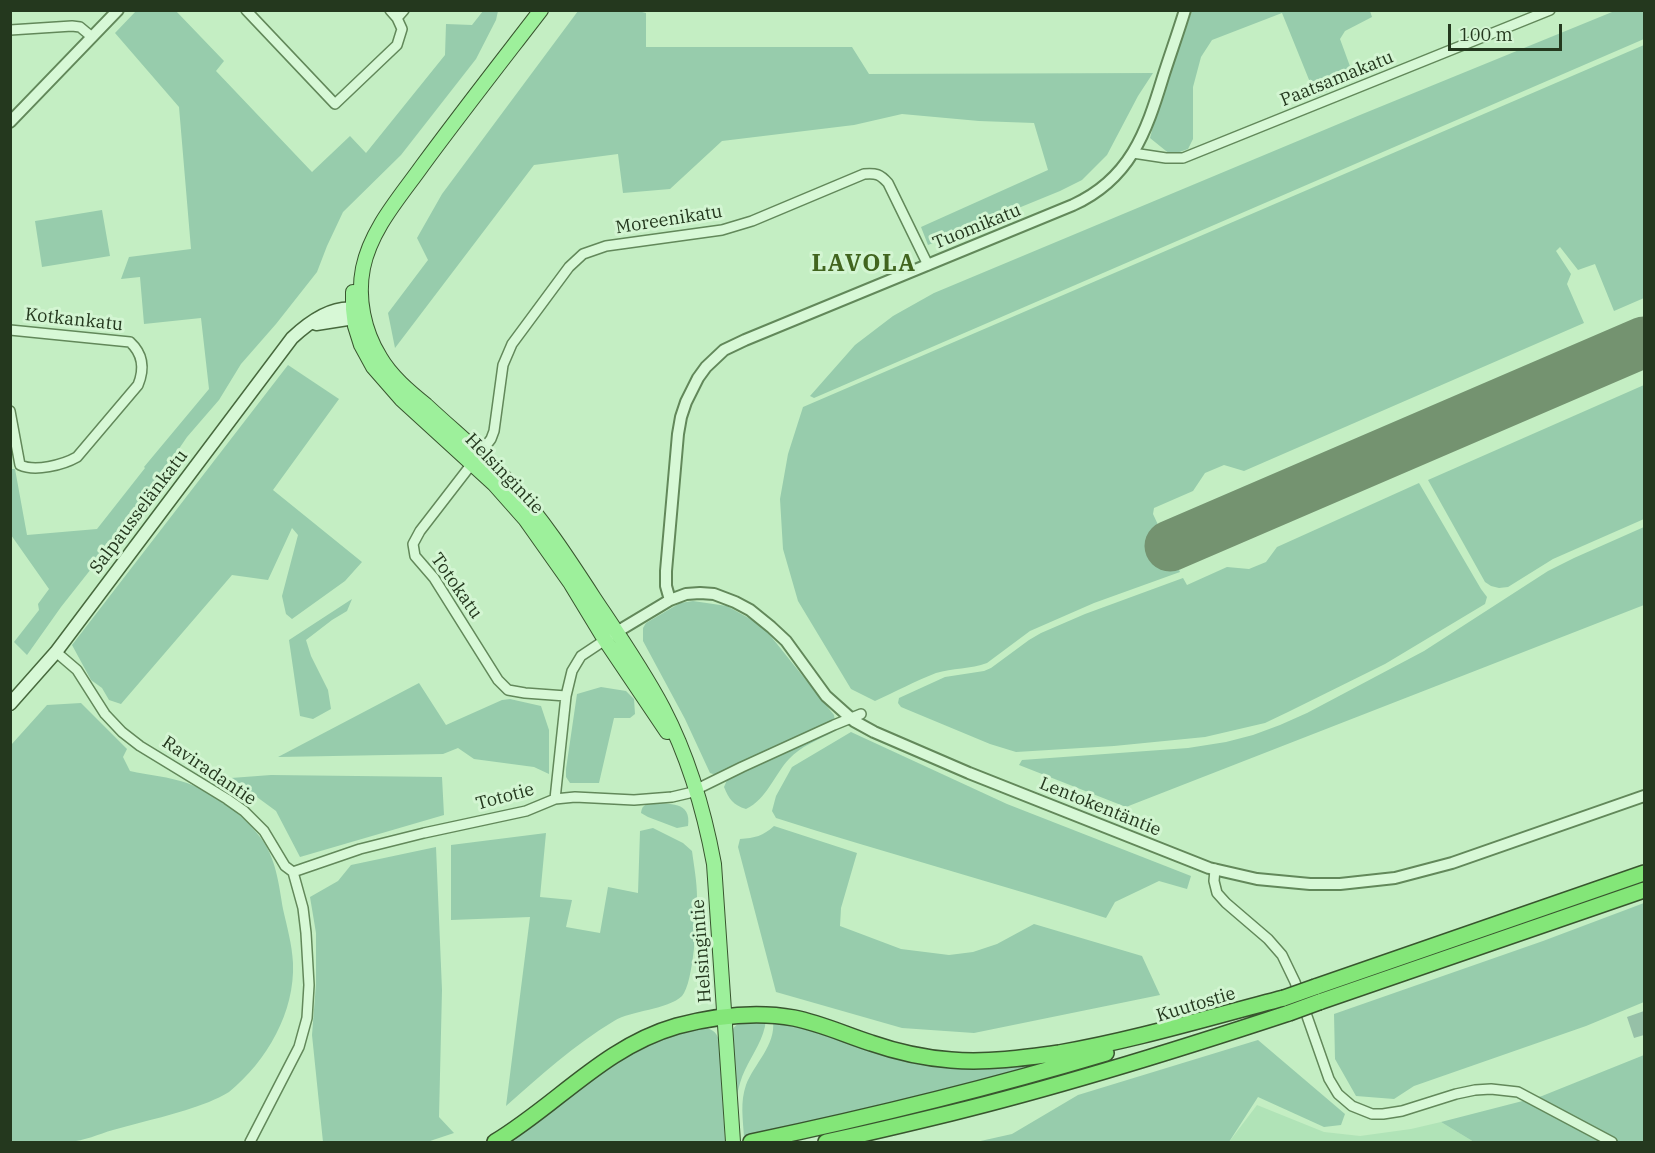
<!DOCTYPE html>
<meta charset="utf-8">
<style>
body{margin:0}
#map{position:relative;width:1655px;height:1153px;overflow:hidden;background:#c4eec3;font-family:"IBM Plex Serif",serif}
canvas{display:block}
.frame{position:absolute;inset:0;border:12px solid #24381e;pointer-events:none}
.scale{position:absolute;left:1448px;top:24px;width:114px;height:27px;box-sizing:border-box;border:3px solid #24381e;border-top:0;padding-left:8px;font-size:18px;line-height:21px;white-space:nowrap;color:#24381e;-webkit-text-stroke:4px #d3f5d2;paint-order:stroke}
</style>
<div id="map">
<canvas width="1655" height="1153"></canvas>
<div class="frame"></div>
<div class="scale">100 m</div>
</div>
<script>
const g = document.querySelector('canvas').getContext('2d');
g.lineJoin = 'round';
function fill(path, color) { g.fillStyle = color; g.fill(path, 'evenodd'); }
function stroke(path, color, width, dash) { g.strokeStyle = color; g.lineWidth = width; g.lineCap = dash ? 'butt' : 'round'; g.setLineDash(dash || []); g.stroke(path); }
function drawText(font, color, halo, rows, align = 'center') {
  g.font = font + ' "IBM Plex Serif",serif'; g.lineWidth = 6; g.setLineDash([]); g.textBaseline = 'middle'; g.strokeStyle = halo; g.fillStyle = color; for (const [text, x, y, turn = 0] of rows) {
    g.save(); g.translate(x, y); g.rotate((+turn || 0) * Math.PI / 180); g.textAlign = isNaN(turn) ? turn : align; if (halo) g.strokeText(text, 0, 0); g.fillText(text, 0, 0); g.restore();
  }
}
fill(new Path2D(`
 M1257 1105 1324 1132 1360 1136 1411 1129 1441 1122 1474 1142H1229Z`), '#b0e3b7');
fill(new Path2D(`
 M634 10 646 13V47H852L869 74 1153 73 1138 96 1107 155 1082 180 1060 191 928 245 921 227 1048 170 1034 123 979 121 902 114 854 125 722 141 670 189 623 193 618 154 534 165 395 348 388 313 428 260 417 238 442 194 578 11Z
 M1617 10 1644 11V39L814 398 810 396 855 345 893 316 934 293 1360 115Z
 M136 11H176L224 61 216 71 312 172 350 136 366 153 445 55 446 24 472 25 483 11H498L496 20 476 59 401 155 343 212 327 246 317 272 276 324 241 364 219 400 187 437 136 512 61 607 27 655 14 642 39 610 38 604 49 589 11 535V469H15L27 535 97 529 145 468 144 467 209 389 201 318 144 324 140 277 121 279 129 257 191 249 179 107 115 33Z
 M1192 11H1370L1372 17 1345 31 1340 39 1351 69 1339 85 1316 97 1282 13 1212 40 1201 57 1193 87V139L1188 149 1171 155 1150 138 1158 108Z
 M1644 45V298L1614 311 1595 264 1578 270 1560 247 1556 251 1571 274 1567 284 1584 323 1244 471 1224 465 1205 473 1193 491 1154 508 1153 514 1180 572 1094 603 1030 631 987 663C971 669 952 668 936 673 915 681 895 692 875 701L851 689 798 601 783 549 780 499 788 454 803 407Z
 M102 210 110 256 42 267 35 221Z
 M288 365 339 399 273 490 362 562 345 581 292 619 286 614 282 596 298 535 292 528 268 580 232 575 121 704 109 700 102 688 91 680 72 645Z
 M1644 385V519L1553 559 1508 587 1499 588 1491 586 1485 582 1428 480Z
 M1419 483 1481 589 1487 597 1485 604 1385 664 1288 712 1265 723 1205 737 1114 746 1016 752 990 744 901 707 898 703 899 698 945 677 984 671 991 668 1029 640 1041 633 1085 614 1183 578 1187 585 1227 567 1249 569 1266 562 1277 547Z
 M1644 527V605L1126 807 1019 765 1022 760 1188 748 1226 742 1253 735 1280 725 1307 713 1424 651 1548 571 1574 558Z
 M352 599 347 611 332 620 306 640 311 656 328 690 331 709 313 719 300 716 289 640Z
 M693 601 727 606 754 621 769 634 834 715 835 722 716 775 710 773 685 719 643 641V628L646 623 680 603Z
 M419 683 446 725 502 700 510 699 541 706 549 730V774L534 767 474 759 458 748 443 754 278 757Z
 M601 687 626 691 634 699 635 714 630 718H614L599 783H570L566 777V769L577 694Z
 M81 703 127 749 123 757 130 771C148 775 170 777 187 783 214 793 243 814 260 837 276 857 279 885 283 909 287 927 292 944 293 963 295 1012 267 1061 229 1092 223 1096 215 1099 209 1102 178 1114 145 1121 113 1130 99 1134 84 1141 69 1142 50 1145 30 1143 11 1142V745L47 705Z
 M830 730 833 732C818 740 801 746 789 759 774 775 767 799 746 809 733 805 729 799 724 787L727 780Z
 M851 732 1007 804 1191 876 1187 889 1159 881 1115 902 1106 918C996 883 886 853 776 818L772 811 776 796 792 767Z
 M271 775 442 777 444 815 300 857 276 811 231 778Z
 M651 803C669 804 692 801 688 826L677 828 648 817 641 813C642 806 644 805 651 803Z
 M774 826 857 853 841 908 840 926 901 949 949 955 973 952 997 944 1034 924 1142 956 1160 995 974 1033 902 1028 776 992 738 847 740 839C755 838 763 836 774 826Z
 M653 828 683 843 692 851C694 866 697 882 697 897 697 916 694 983 682 996 667 1010 632 1010 614 1021 574 1045 540 1076 506 1106L530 917 451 920V845L546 833 540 897 572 900 566 927 600 933 608 887 638 893 640 831Z
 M436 847 442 990 439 1117 454 1133 427 1142H323L312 1035 316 984V933L310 897 338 881 351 865Z
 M1644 903V1002L1586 1026 1414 1086 1394 1099 1356 1096 1335 1059 1334 1014 1543 941Z
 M766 1020C764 1039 753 1053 745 1070 741 1078 739 1086 737 1095H735L732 1031C738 1018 754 1021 766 1020Z
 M773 1021 786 1022 902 1058 1037 1062 1038 1066 942 1090 744 1137C743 1119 740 1102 746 1085 754 1064 776 1045 773 1021Z
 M702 1028C711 1028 716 1031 719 1040L725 1141 506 1142 600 1070 660 1037Z
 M1258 1040 1345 1114 1341 1125 1324 1127 1258 1097 1229 1142H976L1012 1134 1078 1095Z
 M1644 1055V1142H1474L1441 1122 1542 1096Z`), '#97ccac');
fill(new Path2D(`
 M1644 1011V1035L1634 1038 1627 1017Z`), '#96c0a7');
stroke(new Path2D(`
 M1170 546 1644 342`), '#749370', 51);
const minor = new Path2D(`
 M246 10 335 104 397 45 402 29 397 18
 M390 10 397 18 404 10
 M10 30 72 26 80 27 92 37
 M1133 153 1166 158H1183L1550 10
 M10 330 130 342C143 354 145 368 138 385L77 457C63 465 35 472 20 465L10 411
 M56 652 77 670 105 714 122 732 140 746 227 799 244 811 264 831 285 866 293 872 303 908 306 933 309 985 307 1018 299 1047 250 1142
 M566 696 525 693 508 690 498 680 434 578 415 556 413 544 420 531 491 439 494 431 503 365 512 344 569 267 583 254 606 246 722 230 752 221 864 174C876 173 880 174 888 183L928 265
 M555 799 566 696 572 671 581 656 605 640
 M1215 869 1214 881 1217 893 1226 903 1268 939 1282 955 1295 982 1329 1079 1338 1094 1352 1106 1372 1114H1383L1402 1111 1456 1094 1475 1090 1491 1089 1518 1092 1612 1142
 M293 872 360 849 424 833 526 811 555 799 575 797 634 800 672 797 689 793 742 767 834 725 861 714`);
const tertiary = new Path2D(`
 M10 122 118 10
 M670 600 666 586V571L678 434 681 417 686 402 698 378 706 367 724 350 745 340 1073 205C1130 179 1146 133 1163 77 1170 55 1178 33 1185 10
 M610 636 670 600 686 594 700 593 714 594 735 602 750 610 771 627 786 641 826 696 854 721 874 732 969 773 1209 868 1257 879 1310 884H1340L1395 878 1452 863 1644 796`);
const secondary = new Path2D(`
 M316 324 354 318 360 315
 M10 704 56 652 292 338C309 322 335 303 360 310`);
const primary = new Path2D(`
 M541 10C501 62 461 113 422 166 400 197 371 229 363 268 357 298 364 331 380 357 391 376 409 391 426 405 454 431 483 455 509 482 542 518 568 558 594 598 618 634 643 670 663 708 688 756 704 810 714 864L733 1142
 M353 292V309L355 326 361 345 373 367 401 399 494 484 525 519 571 584 605 640 667 732`);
const trunk = new Path2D(`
 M1315 987 1644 873
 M1319 1002 1644 890
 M495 1142C558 1104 604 1047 677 1026 715 1016 755 1011 794 1018 820 1023 846 1035 871 1043 897 1052 924 1058 951 1060 987 1063 1024 1058 1059 1053 1135 1040 1210 1017 1284 998
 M751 1142C870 1117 989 1088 1106 1053
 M826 1142C868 1133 910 1123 951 1113 1065 1085 1177 1050 1289 1013`);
stroke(minor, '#62885a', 12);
stroke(tertiary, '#62885a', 14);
stroke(secondary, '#47693d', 15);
stroke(primary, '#38552e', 16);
stroke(trunk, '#38552e', 18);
stroke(minor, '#d7f8d6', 9);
stroke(tertiary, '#d7f8d6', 10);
stroke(secondary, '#d7f8d6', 12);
stroke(primary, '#9df09b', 14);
stroke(trunk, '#83e678', 15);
const trunkBridge = new Path2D(`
 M1284 998 1315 987
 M1289 1013 1319 1002`);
stroke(trunkBridge, '#38552e', 18, []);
stroke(trunkBridge, '#83e678', 15);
drawText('18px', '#24381e', '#d3f5d2', [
 ["Paatsamakatu",1337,79,-22],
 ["Moreenikatu",669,220,-9],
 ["Tuomikatu",977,227,-22],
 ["Kotkankatu",74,320,6],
 ["Helsingintie",504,474,46],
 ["Salpausselänkatu",139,512,-53],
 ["Totokatu",456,586,55],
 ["Raviradantie",209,771,34],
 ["Tototie",505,797,-15],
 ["Lentokentäntie",1100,807,22],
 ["Helsingintie",702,951,-94],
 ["Kuutostie",1196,1005,-17]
]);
g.letterSpacing = '1.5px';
drawText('bold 24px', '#41641e', '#d3f5d2', [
 ["LAVOLA",864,264]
]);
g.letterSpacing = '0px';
</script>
